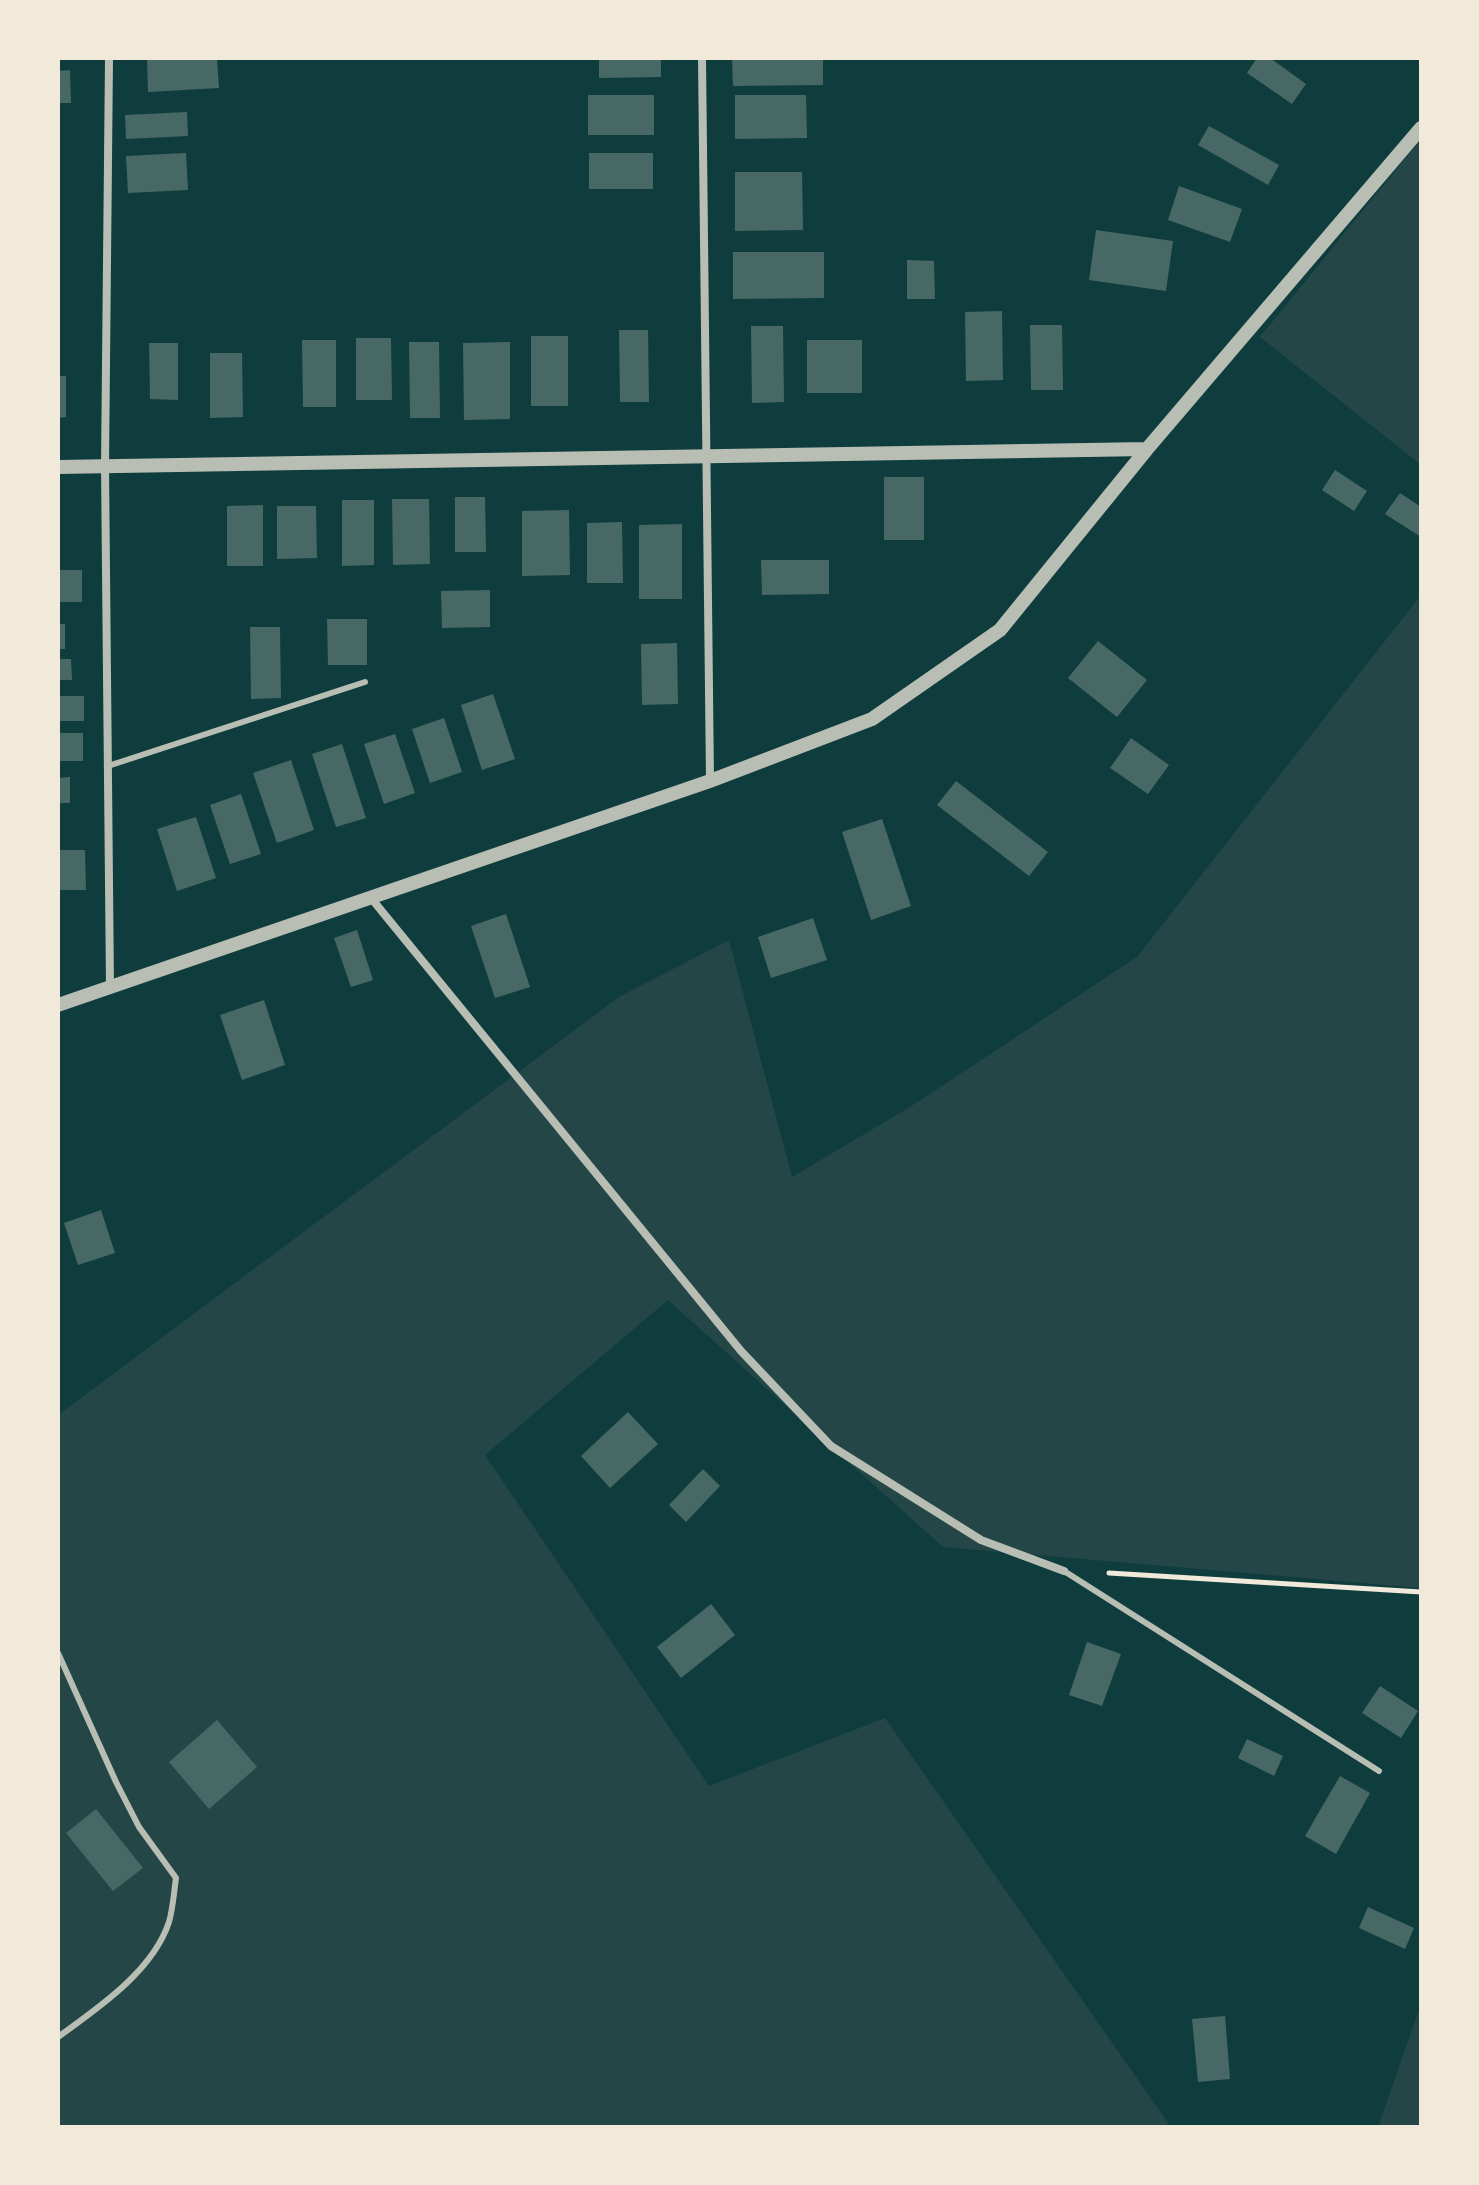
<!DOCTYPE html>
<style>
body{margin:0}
#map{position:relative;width:1479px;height:2185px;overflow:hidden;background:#0f3d3e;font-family:"Nunito Sans",sans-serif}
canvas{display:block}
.frame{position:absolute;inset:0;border:60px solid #f1e9da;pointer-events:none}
</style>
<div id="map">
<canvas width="1479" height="2185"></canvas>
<div class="frame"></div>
</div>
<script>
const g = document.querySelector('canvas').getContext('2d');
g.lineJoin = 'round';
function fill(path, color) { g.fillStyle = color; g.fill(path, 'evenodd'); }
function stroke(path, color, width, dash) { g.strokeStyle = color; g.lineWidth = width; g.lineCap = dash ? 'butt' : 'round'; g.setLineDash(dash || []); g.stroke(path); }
fill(new Path2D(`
 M1421 139V465L1260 337Z
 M1421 595V1588L943 1547 668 1300 485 1455 709 1786 885 1718 1171 2127H58V1415L619 997 729 940 792 1177 910 1107 1137 957Z
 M1421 2004V2127H1378Z`), '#244646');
fill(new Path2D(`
 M147 58H217L219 88 148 92Z
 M599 58H661V77L599 78Z
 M732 58H823V85L733 86Z
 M1257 58H1270L1306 84 1292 104 1247 73Z
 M70 70 71 103H58V71Z
 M588 95H654V135H588Z
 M735 95H806L807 138 735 139Z
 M187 112 188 136 126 139 125 115Z
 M1209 126 1279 165 1268 185 1198 145Z
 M186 153 188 190 128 193 126 156Z
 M589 153H653V189H589Z
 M735 172H802L803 230 735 231Z
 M1179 186 1242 209 1230 242 1168 220Z
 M1096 230 1173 241 1166 291 1089 280Z
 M733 252H824V298L733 299Z
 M907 260 934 261 935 299H907Z
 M1002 311 1003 380 966 381 965 312Z
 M1030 325H1062L1063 390H1031Z
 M751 326H783L784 402 752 403Z
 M619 330H648L649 402H620Z
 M531 336H568V406H531Z
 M356 338H391L392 400H356Z
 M302 340H336V407H303Z
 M807 340H862V393H807Z
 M409 342H439L440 418H410Z
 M510 342V419L464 420 463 343Z
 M149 343H178V400L150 399Z
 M210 353H242L243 417 210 418Z
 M58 376H66V417L58 418Z
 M1335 470 1367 491 1354 511 1322 490Z
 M884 477H924V540H884Z
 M1400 493 1421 507V537L1385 514Z
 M455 497H485L486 552H455Z
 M392 499H429L430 564 393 565Z
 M342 500H374V565L342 566Z
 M263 505V566H227V506Z
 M277 506H316L317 558 277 559Z
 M569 510 570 575 522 576V511Z
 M622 522 623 583H587V523Z
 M682 524V599H639V525Z
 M761 560H829V594L762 595Z
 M58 570H82V602H58Z
 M490 590V627L442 628 441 591Z
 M327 619H367V665H328Z
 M58 624H65V649H58Z
 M250 627H280L281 698 251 699Z
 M1098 641 1147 680 1117 717 1068 678Z
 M677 643 678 704 642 705 641 644Z
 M58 659H71L72 680H58Z
 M493 694 515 759 482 770 461 705Z
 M58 696H84V721H58Z
 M444 718 462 772 430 783 412 729Z
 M58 733H83V761H58Z
 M395 734 415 793 384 804 364 744Z
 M1131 738 1169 765 1148 794 1110 768Z
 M342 744 366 818 336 827 312 754Z
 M291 760 314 830 277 843 253 773Z
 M70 777V803H58V778Z
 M956 781 1048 852 1029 876 937 805Z
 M241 794 261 854 230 864 210 805Z
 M196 817 216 878 177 891 157 829Z
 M882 819 911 906 871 920 842 832Z
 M58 850H85L86 890H58Z
 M506 914 530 987 495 998 471 926Z
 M813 918 827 960 771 978 758 937Z
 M357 930 373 980 351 987 334 938Z
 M264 1000 285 1065 242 1080 220 1015Z
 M101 1210 115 1253 78 1265 64 1223Z
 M628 1412 658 1444 610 1488 581 1456Z
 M703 1469 720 1486 686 1522 669 1505Z
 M711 1604 735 1635 681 1678 657 1647Z
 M1087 1642 1121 1654 1102 1706 1069 1695Z
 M1380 1686 1418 1711 1401 1738 1362 1713Z
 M217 1720 257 1767 209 1809 169 1762Z
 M1247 1739 1283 1756 1274 1776 1238 1758Z
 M1340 1776 1370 1793 1336 1854 1305 1836Z
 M96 1809 143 1868 113 1891 66 1833Z
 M1368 1907 1414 1928 1405 1949 1359 1928Z
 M1225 2016 1230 2079 1198 2082 1192 2019Z`), '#486865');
stroke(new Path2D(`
 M1109 1573 1421 1592`), '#f1e9da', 5);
stroke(new Path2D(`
 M108 766 365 682
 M1064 1571 1379 1771
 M58 1653 116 1782 139 1827 176 1878C174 1892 173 1908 169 1922 153 1971 98 2008 58 2037`), '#b8beb3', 6);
stroke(new Path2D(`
 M109 58 105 466 110 987
 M702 58 710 781
 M371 898 741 1351 831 1446 981 1540 1064 1571`), '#b8beb3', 8);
stroke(new Path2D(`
 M58 467 1147 449
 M58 1005 710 781 872 719 1000 630 1147 449 1421 128`), '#b8beb3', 14);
</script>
